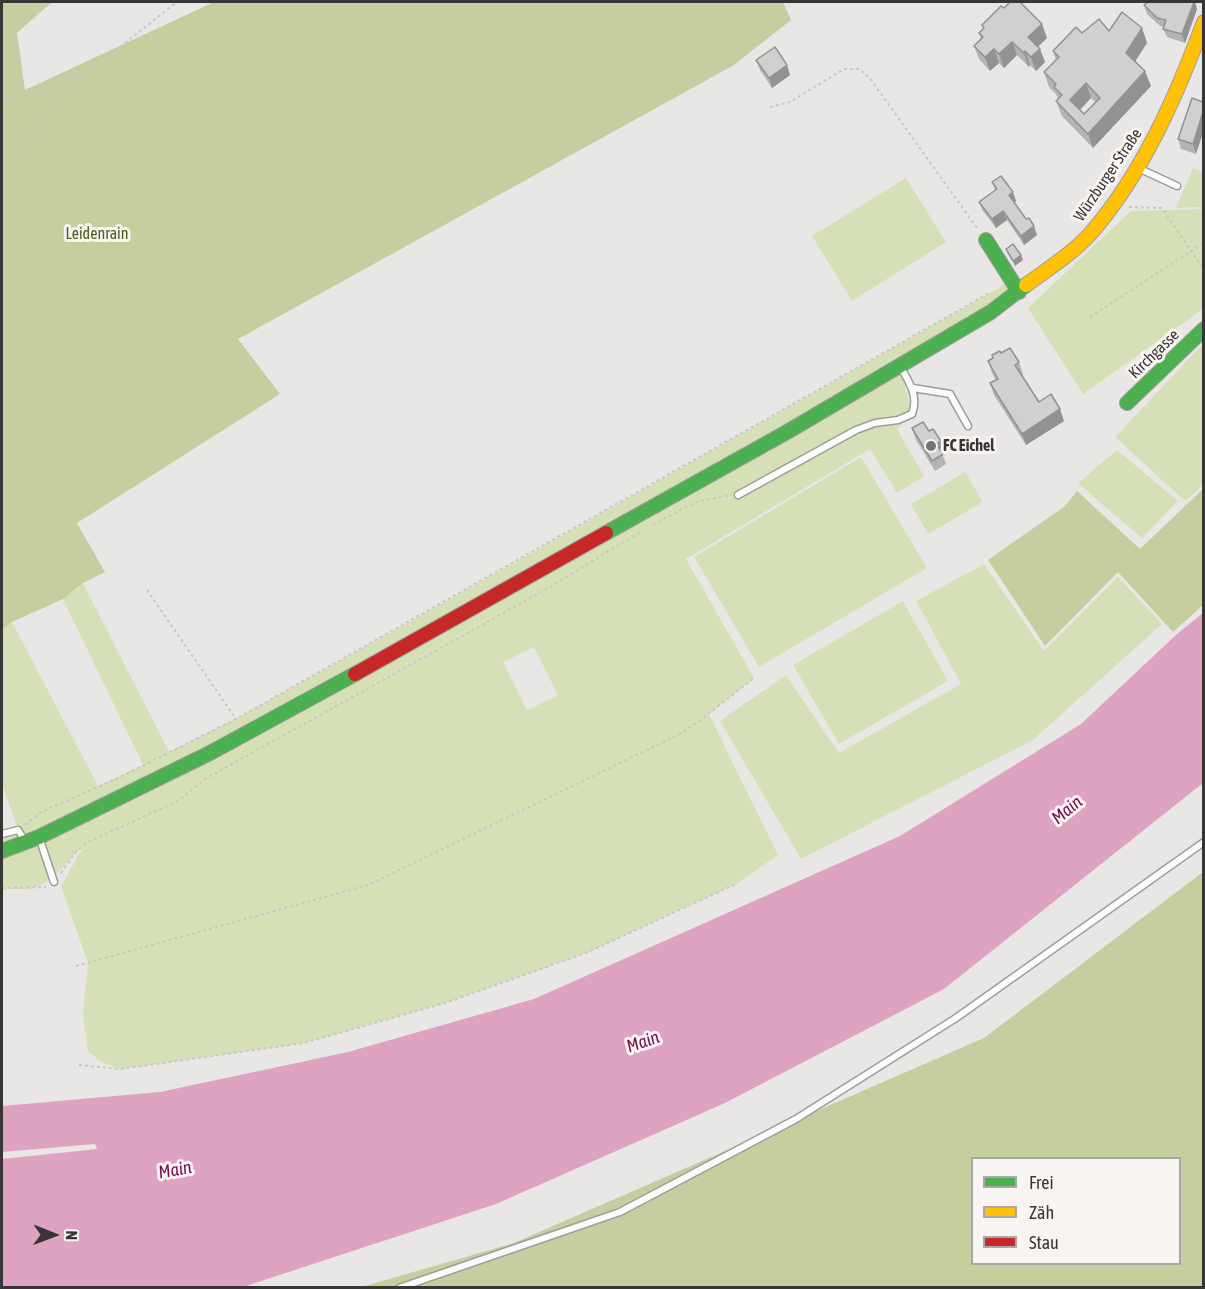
<!DOCTYPE html>
<meta charset="utf-8">
<style>
body{margin:0}
#map{position:relative;width:1205px;height:1289px;overflow:hidden;background:#e9e7e6;font-family:"Asap Condensed",sans-serif}
canvas{display:block}
.frame{position:absolute;inset:0;border:3px solid #373535;pointer-events:none}
.legend{position:absolute;left:971px;top:1157px;width:210px;height:108px;box-sizing:border-box;background:#f7f4f2;border:2px solid #aaa8a6;margin:0;padding:8px 10px;list-style:none;font-size:18px;color:#373535}
.legend li{display:flex;align-items:center;gap:12px;height:30px}
.legend b{width:30px;border:2px solid #aaa8a6}
.north{position:absolute;left:24px;top:1205px;width:60px;height:60px;-webkit-text-stroke:4px #f7f4f2;paint-order:stroke;rotate:91deg;font-size:16px;font-weight:700;line-height:24px;text-align:center;color:#373535}
.north::after{content:'';display:block;margin:auto;width:21px;height:27px;background:#373535;clip-path:polygon(50% 0,100% 100%,50% 72%,0 100%)}
</style>
<div id="map">
<canvas width="1205" height="1289"></canvas>
<div class="frame"></div>
<ul class="legend">
<li><b style="height:8px;background:#4caf50"></b>Frei</li>
<li><b style="height:8px;background:#ffc107"></b>Zäh</li>
<li><b style="height:8px;background:#c62828"></b>Stau</li>
</ul>
<div class="north">N</div>
</div>
<script>
const g = document.querySelector('canvas').getContext('2d');
g.lineJoin = 'round';
function fill(path, color) { g.fillStyle = color; g.fill(path, 'evenodd'); }
function stroke(path, color, width, dash) { g.strokeStyle = color; g.lineWidth = width; g.lineCap = dash ? 'butt' : 'round'; g.setLineDash(dash || []); g.stroke(path); }
function drawText(font, color, halo, rows, align = 'center') {
  g.font = font + ' "Asap Condensed",sans-serif'; g.lineWidth = 6; g.setLineDash([]); g.textBaseline = 'middle'; g.strokeStyle = halo; g.fillStyle = color; for (const [text, x, y, turn = 0] of rows) {
    g.save(); g.translate(x, y); g.rotate((+turn || 0) * Math.PI / 180); g.textAlign = isNaN(turn) ? turn : align; if (halo) g.strokeText(text, 0, 0); g.fillText(text, 0, 0); g.restore();
  }
}
fill(new Path2D(`
 M1193 168 1203 172V207L1176 208Z
 M906 178 946 242 852 301 812 236Z
 M1203 209V309L1083 394 1028 308 1131 211Z
 M1011 281 1019 292 900 366 912 414 897 429 924 476 897 493 870 449 686 559 754 678 709 714 778 855 738 883 586 953 445 1003 304 1043 121 1069 101 1062 88 1051 83 1015 88 963 61 886 84 846C67 859 53 885 30 889 20 890 11 888 2 890V834L18 830 2 784V630L12 622 98 786 143 765 63 599 83 583 169 752 236 719 443 603ZM506 609 276 739 505 609ZM534 647 558 695 527 710 503 662Z
 M1203 344V485L1185 501 1115 437Z
 M1117 450 1178 501 1142 538 1078 483Z
 M861 457 927 568 759 667 694 557Z
 M965 472 983 502 928 534 911 504Z
 M984 564 1044 651 1118 577 1162 624 1033 740 801 859 720 721 786 675 839 753 961 684 916 601Z
 M903 601 948 681 839 744 793 665Z`), '#d6e0b6');
fill(new Path2D(`
 M2 2H52L17 33 25 90 214 2H378L381 3 383 2H783L791 20 734 65 238 339 280 394 77 523 105 572 83 583 63 599 12 622 2 630Z
 M1203 489V605L1173 632 1118 572 1045 646 988 560 1065 506 1077 491 1140 549Z
 M1203 872V1287L358 1288 514 1243 984 1038ZM972 1158H1180V1264H972Z`), '#c4ce9e');
fill(new Path2D(`
 M1203 613V783L944 989 725 1103 496 1204 243 1287H2V1159L97 1149 95 1144 2 1152V1106L160 1092 348 1052 534 999 900 836 1081 724 1177 634Z`), '#dea3c0');
const lane = new Path2D(`
 M1138 168 1177 186
 M913 388 950 394 968 426
 M738 495 856 430 875 423 898 420 912 414C919 396 909 382 900 366
 M2 834 18 830 25 841
 M39 837 54 882
 M399 1288 620 1212 796 1119 956 1018 1204 842`);
const fast = new Path2D(`
 M986 240 1019 292
 M1127 403 1204 329
 M606 533 787 432 991 312 1026 285
 M2 851 39 837 210 753 355 674`);
const slow = new Path2D(`
 M1026 285C1048 269 1073 253 1091 233 1143 173 1177 95 1204 22`);
const jam = new Path2D(`
 M355 674 606 533`);
stroke(lane, '#9f9d9c', 9);
stroke(fast, '#9f9d9c', 16);
stroke(slow, '#9f9d9c', 16);
stroke(jam, '#9f9d9c', 16);
stroke(new Path2D(`
 M2 101 40 91 87 73 177 2
 M770 107 790 102 844 69H859L869 77 977 228
 M2 162 13 155 86 73
 M1129 207 1162 208 1204 270
 M1090 317 1204 243
 M653 525 695 502 731 495
 M147 590 236 719
 M25 825 41 812 116 779 236 719 991 292
 M61 873 75 853 86 843 178 801 205 779 550 587 640 532
 M2 888 46 887
 M76 966 368 885 678 735 698 722 754 678
 M79 1065 121 1069 304 1043 445 1003 586 953 738 883`), '#c8c7c7', 2, [3, 3]);
stroke(lane, '#fcfbfb', 6);
stroke(fast, '#4caf50', 14);
stroke(slow, '#ffc107', 14);
stroke(jam, '#c62828', 14);
fill(new Path2D(`
 M1146 2H1195L1197 9 1185 43 1167 37 1163 29 1164 27 1160 26 1147 14 1144 5 1147 3Z
 M982 25 1047 38 1038 47 1045 62 1036 71 1030 65 1029 67 1017 55 1004 68 999 63 990 71 979 59 974 46 981 39 979 33 983 29Z
 M1142 28 1147 43 1135 61 1151 86 1093 148 1062 116 1056 101 1058 99 1056 94 1049 87 1044 72 1056 60 1053 51 1082 33ZM1091 98 1095 102 1084 114 1080 110Z
 M756 60 790 75 772 88 760 70Z
 M1192 98 1196 154 1181 149 1178 139Z
 M992 182 1013 192 1016 201 1014 203 1037 235 1024 245 1007 220 996 228 983 211 979 202 995 190Z
 M1001 353 1019 362 1023 374 1022 375 1039 402 1064 421 1026 445 994 395 990 383 996 380 992 373 988 361Z
 M912 428 929 431 945 451 942 453 946 464 935 471 915 438Z`), '#b4b3b2');
fill(new Path2D(`
 M1194 2H1195L1197 9 1185 43 1182 34Z
 M1042 24 1047 38 1033 51 1028 37Z
 M1142 28 1147 43 1131 68 1126 53Z
 M1012 42 1017 55 1004 68 999 54Z
 M994 49 999 63 990 71 985 57Z
 M1040 49 1045 62 1036 71 1031 57Z
 M1025 51 1030 65 1029 67 1024 53Z
 M787 65 790 75 772 88 769 78Z
 M1145 71 1151 86 1093 148 1088 134Z
 M1086 83 1091 98 1075 115 1070 100Z
 M1203 112V133L1196 154 1193 144Z
 M1013 192 1016 201 1012 204 1009 195Z
 M1003 211 1007 220 996 228 992 219Z
 M1034 226 1037 235 1024 245 1021 236Z
 M1021 255 1023 260 1015 266 1013 261Z
 M1060 409 1064 421 1026 445 1022 434Z
 M941 441 945 451 940 454 936 444Z`), '#929291');
const building = new Path2D(`
 M1010 2H1020L1042 24 1028 37 1040 49 1031 57 1025 51 1024 53 1012 42 999 54 994 49 985 57 974 46 983 37 979 33 984 28 982 25 1001 6 1004 8Z
 M1148 2H1194L1182 34 1163 29 1166 20 1157 18 1144 5Z
 M1122 12 1142 28 1126 53 1145 71 1088 134 1056 101 1062 95 1054 87 1056 84 1044 72 1059 57 1053 51 1076 27 1082 33 1099 19 1109 31ZM1086 83 1100 98 1084 114 1070 100Z
 M775 47 787 65 769 78 756 60Z
 M1192 98 1203 102V112L1193 144 1178 139Z
 M1001 176 1013 192 1009 195 1026 219 1029 218 1034 226 1021 236 1003 211 992 219 979 202 997 189 992 182Z
 M1013 244 1021 255 1013 261 1006 249Z
 M1010 348 1019 362 1015 365 1039 402 1051 394 1060 409 1022 434 990 383 998 379 988 361 993 358 992 355 1000 351 1001 353Z
 M923 422 929 431 933 429 941 441 936 444 943 454 932 461 912 428Z`);
fill(building, '#d1d0cf');
stroke(building, '#929291', 1.5);
for (const [x, y, r, color] of [
 [931,446,6,"#757373"]
]) { const dot = new Path2D(); dot.arc(x, y, r, 0, 2 * Math.PI); g.fillStyle = color; g.fill(dot); stroke(dot, '#f7f4f2', 2); }
drawText('16px', '#373535', '#f7f4f2', [
 ["Würzburger Straße",1108,175,-56],
 ["Kirchgasse",1154,354,-44]
]);
drawText('16px', '#4f5c1e', '#f7f4f2', [
 ["Leidenrain",97,234]
]);
drawText('bold 16px', '#373535', '#f7f4f2', [
 ["FC Eichel",943,446]
], 'left');
drawText('italic 18px', '#720d4b', '#f7f4f2', [
 ["Main",1067,810,-39],
 ["Main",643,1042,-19],
 ["Main",175,1170,-10]
]);
</script>
